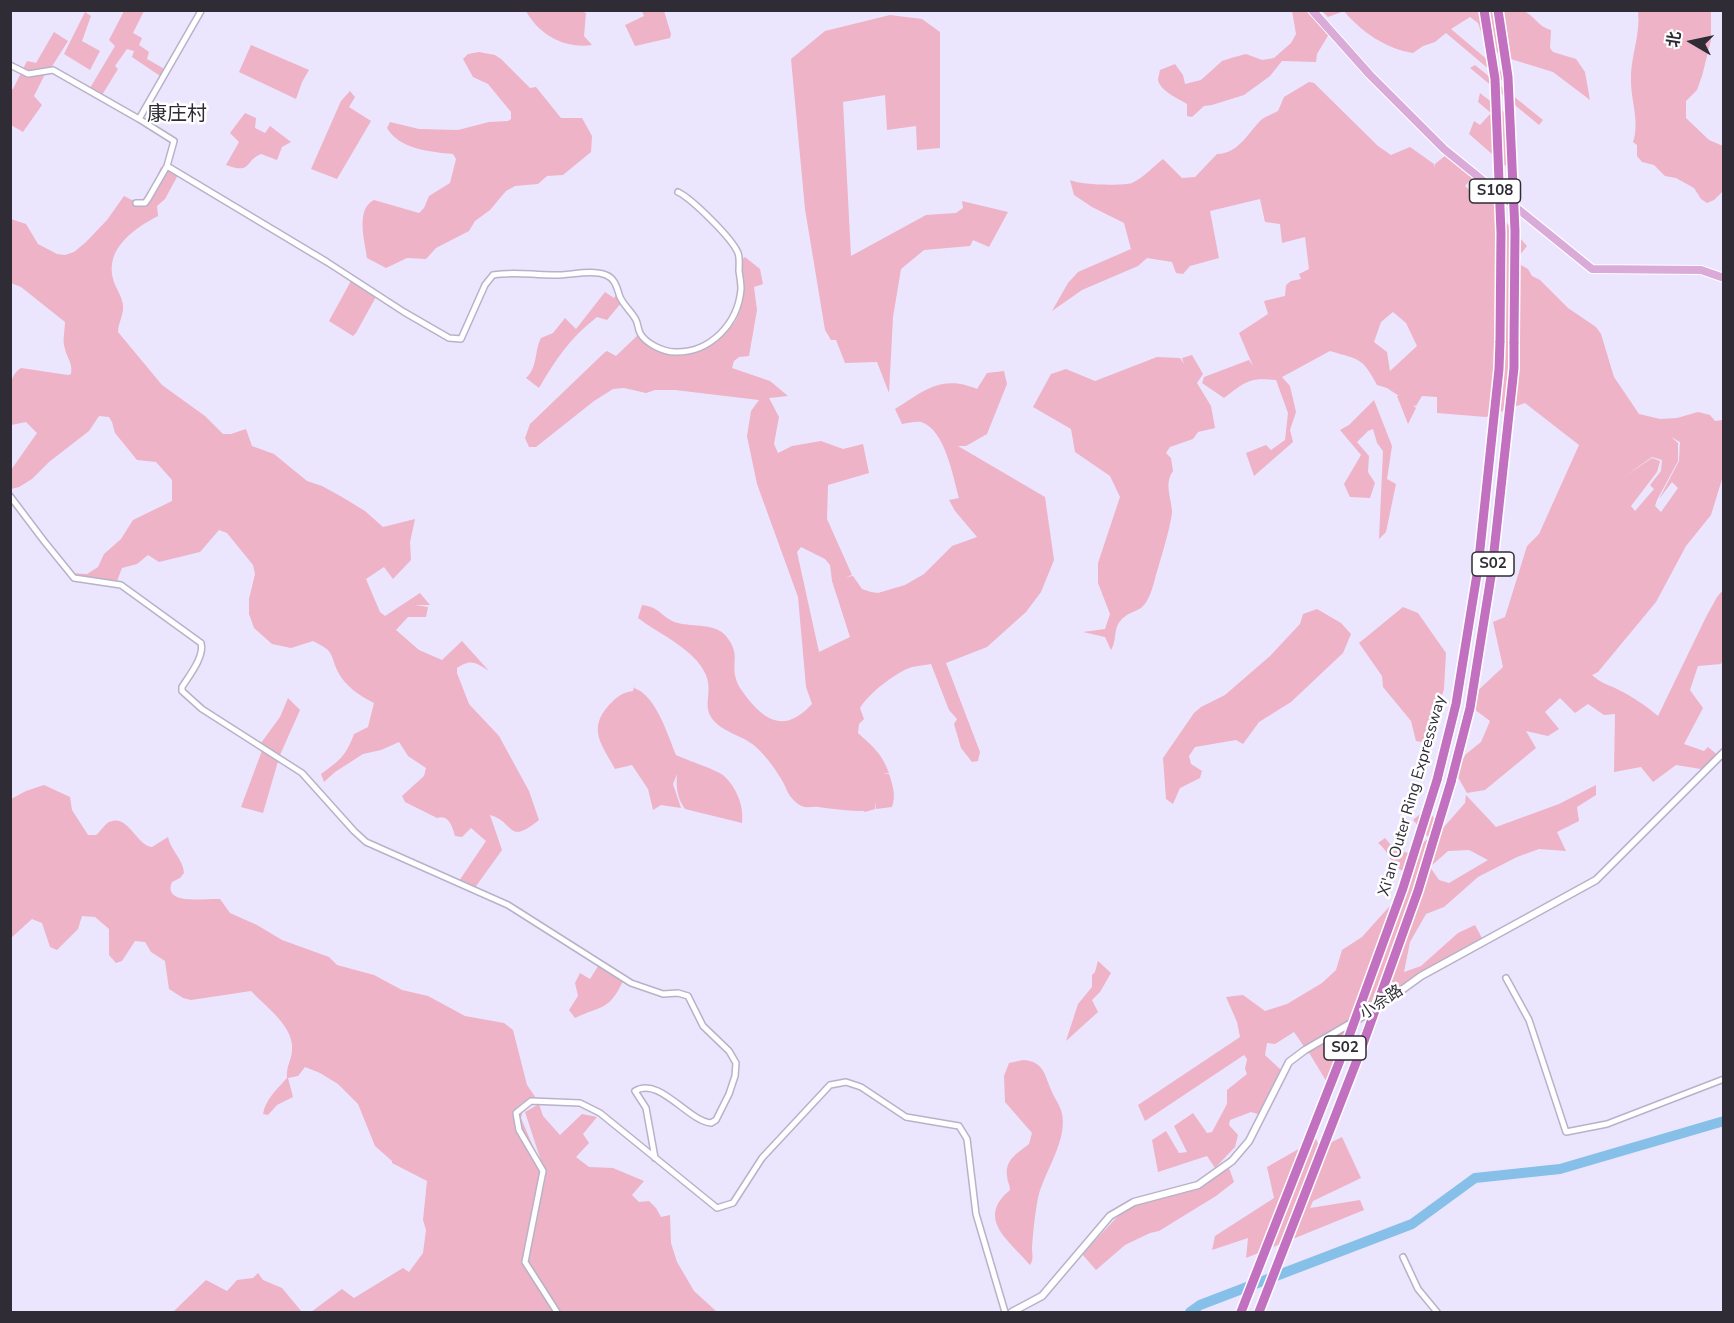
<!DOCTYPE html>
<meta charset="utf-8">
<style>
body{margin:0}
#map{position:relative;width:1734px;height:1323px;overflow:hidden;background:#ece5fe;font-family:"Nunito Sans","Noto Sans SC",sans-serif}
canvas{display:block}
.frame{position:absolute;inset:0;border:12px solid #2f2c35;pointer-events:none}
.north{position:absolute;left:1662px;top:12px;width:60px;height:60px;-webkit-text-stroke:4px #fff;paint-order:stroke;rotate:279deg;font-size:16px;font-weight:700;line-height:24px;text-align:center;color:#2f2c35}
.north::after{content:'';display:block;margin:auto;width:21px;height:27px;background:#2f2c35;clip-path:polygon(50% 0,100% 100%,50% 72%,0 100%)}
</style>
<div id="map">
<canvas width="1734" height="1323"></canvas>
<div class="frame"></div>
<div class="north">北</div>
</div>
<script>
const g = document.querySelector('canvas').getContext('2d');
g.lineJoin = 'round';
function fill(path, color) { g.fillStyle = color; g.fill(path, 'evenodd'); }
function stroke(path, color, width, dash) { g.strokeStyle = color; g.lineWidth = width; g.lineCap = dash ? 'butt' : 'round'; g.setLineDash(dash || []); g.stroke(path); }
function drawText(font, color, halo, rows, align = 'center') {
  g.font = font + ' "Nunito Sans","Noto Sans SC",sans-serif'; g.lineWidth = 5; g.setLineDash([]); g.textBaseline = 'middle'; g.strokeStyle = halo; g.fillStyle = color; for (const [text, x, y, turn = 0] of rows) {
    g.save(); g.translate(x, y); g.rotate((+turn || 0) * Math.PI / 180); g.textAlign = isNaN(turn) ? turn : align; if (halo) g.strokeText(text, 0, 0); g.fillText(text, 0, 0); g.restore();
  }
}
fill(new Path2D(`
 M579 10 586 13 584 36 592 45C565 49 539 35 526 11Z
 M124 11H144L133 33 142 38 139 45 149 52 147 59 168 71 163 78 132 57 134 51 127 49 115 66 118 69 102 95 90 88 115 46 109 40Z
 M642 11H664L671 34 670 38 635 46 625 25 644 16Z
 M1292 11H1314L1332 29 1317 54 1316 62 1282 61 1270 76 1244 95 1212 105 1204 106 1192 117 1187 116V104C1179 99 1160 91 1158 80 1158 80 1160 70 1160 70L1175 64 1183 75 1185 84 1201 80 1222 61 1231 58 1246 54 1262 60 1274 58 1291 43 1296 34Z
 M1322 11H1524C1536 17 1537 26 1551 30L1550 48 1553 52 1576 59 1585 72 1590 100 1553 72 1501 56 1484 40 1478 23 1470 17 1451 29 1509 78V86L1446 33 1435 42 1423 46 1413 53C1387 49 1361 32 1344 11L1328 17Z
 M1638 11H1711V40L1702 76 1697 90 1686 101V118L1709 140 1723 146V191L1714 200 1707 203 1701 199 1694 188 1676 178 1665 176 1654 165 1642 162 1637 156V145L1633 142C1640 123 1631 101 1631 81 1630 58 1641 34 1638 11Z
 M85 12 91 16 82 41 100 51 90 70 64 54Z
 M890 15 922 19 940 32V148L917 150 916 126 887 130 885 95 843 102 851 256 926 215 956 213 963 208 962 201 1008 212 989 247 973 240 970 246 924 250 901 269 893 317 889 393 877 362 845 363 836 340H831L825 330 805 209 791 59 825 31Z
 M54 32 68 41 51 68 35 73 23 69 27 61 36 63Z
 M251 45 309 70 302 82 296 99 239 72Z
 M479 52 495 55 501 59 530 88 536 87 561 118H582L592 136 591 152 563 175 547 176 538 184 515 186 506 191 490 210 475 221 469 231 436 248 426 259 407 258 386 268 367 258C365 242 355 209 374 200L419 213 424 208 429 196 450 183 456 159 453 154C431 152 399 149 387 128L390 122 419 129 458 130 489 122 508 121 511 119V112L488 84 473 77 463 59 468 54Z
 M1475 65 1543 120 1539 125 1470 68Z
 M22 71 35 76 46 72 34 96 42 105 23 132 11 125 10 89H13Z
 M1309 82 1314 83 1378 146 1391 155 1410 147 1434 164 1435 168V164L1451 151 1477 173 1465 186 1474 194 1490 181 1510 194 1496 211 1527 246 1520 255 1521 265 1528 269 1532 276 1540 280 1568 308 1596 327 1601 334 1614 377 1639 414 1660 419 1677 418 1698 412 1710 415 1715 421 1723 420V476L1711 515 1686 546 1656 602 1598 672 1592 675C1602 684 1607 684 1617 689 1633 697 1645 705 1658 716L1706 617 1717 597 1723 590V659L1721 664 1698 666 1690 690 1703 708 1684 744 1704 751 1708 747 1720 757 1707 770 1676 765 1653 782 1641 767 1614 772 1615 714 1604 715 1588 704 1575 713 1560 698 1545 712 1559 729 1548 736 1526 731 1536 748 1485 790 1467 793 1455 772 1466 754 1481 742 1490 721 1470 706 1472 696 1503 667 1493 622 1505 617 1527 546 1539 534 1579 445 1525 403 1486 417 1437 413V397L1422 396 1416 406 1413 405 1416 408 1408 424 1397 396H1399L1387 388 1377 385C1362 357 1360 360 1330 351L1282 377 1290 386 1296 412 1290 430 1293 442 1254 476 1246 453 1266 445 1271 450 1285 440 1288 413 1276 380C1249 377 1245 382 1224 398L1202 383 1204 377 1249 360 1253 366 1239 333 1268 314 1264 301 1285 296 1286 285 1291 281 1301 279 1299 274 1309 269 1305 237 1282 243 1280 224 1265 222 1260 199 1210 211 1219 258 1190 266 1183 274 1176 273 1172 262 1147 258 1138 266 1082 290 1052 311 1068 283 1078 272 1131 249 1124 223 1092 207 1074 195 1070 180C1079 185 1123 186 1132 183 1143 178 1154 166 1163 159L1182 178 1195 177 1217 154C1238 154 1248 133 1261 120 1266 116 1273 114 1278 111L1284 97ZM1393 312 1406 323 1417 346 1390 371 1387 352 1374 342 1381 322ZM1671 437 1680 442 1679 461 1659 499 1672 482 1678 488 1661 512 1655 506 1657 500 1678 461V443ZM1652 457 1662 460 1661 471 1650 485 1654 489 1635 511 1631 506 1657 472 1660 461 1652 458 1624 477Z
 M350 91 355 97 349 107 371 121 337 179 311 169 341 101Z
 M1480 93 1513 119V143L1507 167 1469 134 1474 121 1480 125 1491 113 1478 102Z
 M245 113 256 118 255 128 265 133 270 126 291 142 282 147 277 160 261 154C245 160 252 175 226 165L239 142 230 133Z
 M161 167 178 175 165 199 157 206 158 216C135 228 105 248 113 279 115 287 122 296 123 305 124 315 118 323 118 332L162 385 205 416 223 434H231L246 429 252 446 274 454 307 481 322 486 342 497 365 511 383 527 415 519 410 542 411 560 393 579 384 567 366 579 380 612 385 616 420 593 430 605H415L428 607 426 617H408L396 630 419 650 442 660 462 641 489 671C475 662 471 659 457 668V673L469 704 499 736 529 791 539 820C507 846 515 822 490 815L502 850 474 889 459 881 486 841 471 828 462 837 455 836C452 826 449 814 437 818L405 802 402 796 424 776 426 768 408 756 399 742 381 750 363 754 335 772 324 782 321 774C339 761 346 756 354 734L368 727 374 703C360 696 345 686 338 672 329 652 335 652 313 641L291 648 272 644 254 628 249 614V599L255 574 253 565 227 533 219 530 200 552 159 562 148 555 137 564 122 568 117 581 82 579 70 573 87 574 98 567 104 554 121 539 133 520 172 501V480L156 462 137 460 115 433 112 422 109 417 99 416 89 431 49 462 32 479 19 487 11 489V470L37 433 26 422 11 425C11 408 4 378 21 368L68 375 71 374C73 363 67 358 65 349 62 341 65 330 65 322L21 287 11 283V219L26 224 38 244 57 254 65 255 74 252 86 242 107 220 124 196 138 203 146 202Z
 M745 257 760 269 763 284 754 287 757 310 749 356 739 357 734 361 732 368 770 381 788 396 769 398 779 417 774 444 778 453 792 446 821 441 843 449 863 444 869 473 828 485 827 519 852 575 846 577 853 576 862 589 871 592 878 593 905 585 924 574 952 546 977 537 955 511 949 500 959 498C953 477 945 429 921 422 916 421 908 423 902 424L895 409C924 391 941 374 977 389L987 373 1004 371 1007 384 987 434 966 446H958L1045 497 1054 560 1041 592 1026 612 987 647 946 663 980 752 978 761 972 762 961 748 954 724 957 719 949 710 931 664C925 665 918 666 912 667 896 672 868 694 860 708L864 719 859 724 858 733C873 747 881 752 889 773H883L889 774C893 786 896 795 892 807L876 809V802L875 809 865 812 864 811C848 811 834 809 818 807 814 806 809 808 805 807 799 806 794 801 790 796 788 793 786 788 784 784 777 771 767 757 756 747 743 735 720 732 711 717 701 700 719 687 697 661 680 642 658 633 638 618L642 605C661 607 662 619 678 623 693 627 715 623 726 636 741 655 731 661 736 679 738 687 744 693 748 699 769 725 788 730 812 704L806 687 798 597 757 484 747 436 751 411 759 400 675 390H655L646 393 624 388 613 389 594 401 536 447H529L525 438 530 424 604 353 607 351 616 356 639 334C650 343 660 350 676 352 689 354 729 333 736 320 745 304 742 278 740 261ZM801 547 825 559 830 565 832 581 850 637 819 652 797 552Z
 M352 279 377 295 356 333 353 336 329 321Z
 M605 292 614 298 617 294 622 302 607 320 597 317C571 337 555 360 539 388L526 378C538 367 534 352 541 338L553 333 565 318 576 329Z
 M1192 355 1203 374 1197 383 1211 406 1215 428 1198 432 1193 439 1170 447 1166 453 1171 458 1173 471C1164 484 1171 496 1172 511 1172 522 1160 562 1156 575 1153 585 1150 601 1141 608 1134 612 1126 614 1121 620 1113 628 1117 641 1111 650L1105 637 1083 632 1105 629 1110 614 1098 583V563L1120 497 1110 476 1075 452 1071 429 1033 407 1051 374 1066 369 1095 381 1157 357 1180 358 1184 364 1182 358Z
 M1374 400 1392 446 1387 479 1396 484 1386 532 1379 539 1383 451 1377 443 1373 429 1368 431 1357 442 1369 456 1368 472 1375 483 1370 498 1350 497 1344 484 1361 455 1340 430 1349 425Z
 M1403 607 1418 613 1446 653 1444 689 1427 743 1416 741 1411 721 1383 687 1382 676 1359 643Z
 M1317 609 1341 623 1351 634 1343 653 1291 702 1259 722 1243 744 1236 740 1195 747 1189 756 1191 764 1202 771 1200 778 1180 788 1173 804 1166 799 1163 758 1194 713 1201 707 1225 695 1270 656 1300 624 1303 614Z
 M635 683 634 688C656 695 668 736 676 755 686 760 718 770 724 776 737 788 744 806 742 823L685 809C677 798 676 787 677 774L673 784 681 808 661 805 653 810 648 789 632 765 615 769C602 745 587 729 609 705 618 696 621 693 633 691Z
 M288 698 300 710 280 755 261 743 280 717Z
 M263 748 279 758 263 813 241 807Z
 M44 785 70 797 72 810 88 835H96C100 832 105 824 109 822 128 813 136 845 152 847L168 837C171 851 183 859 184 873L180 878 172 882C162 906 206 898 220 899L230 913 257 925 282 940 329 957 337 965 374 975 402 990 428 996 465 1016 504 1023 513 1030 527 1085 538 1101 523 1110 521 1118 542 1168 524 1260 554 1312H311L342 1289 354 1298 403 1268 409 1272 423 1253 426 1230 423 1220 427 1181 392 1163V1161L375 1146 358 1104 338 1084 320 1073 305 1067 298 1076 288 1078 293 1097 277 1105 268 1115 263 1114C265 1100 278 1088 287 1078 286 1066 291 1062 292 1051 295 1027 266 1007 251 991L191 1000 183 998 169 989 165 961 151 952 145 942 135 941 122 961 116 963 109 955V929L95 917 82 916 78 929 57 950 50 947 42 923 32 919 11 938V799L26 791Z
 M1596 785V795L1577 807 1579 821 1557 832 1566 851 1539 849 1517 857 1478 877 1444 907 1426 914 1410 942 1404 972 1421 966 1458 933 1475 925 1482 938 1305 1048 1294 1032 1275 1044 1267 1043 1265 1055 1282 1071 1261 1115 1251 1112 1230 1120 1229 1125 1238 1135 1235 1147 1215 1168 1207 1156 1158 1172 1152 1140 1166 1131 1179 1153 1187 1152 1174 1126 1193 1113 1207 1133 1212 1132 1227 1104V1090L1247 1074 1245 1069 1247 1059 1244 1055 1145 1121 1138 1105 1240 1037 1237 1022 1226 997 1243 995 1265 1011 1287 1004 1322 983 1336 970 1342 950 1362 937 1388 908 1408 891 1406 872C1389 867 1392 854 1378 843L1385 838 1395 850 1409 853 1429 838 1413 820 1426 809 1443 828 1465 803 1466 795 1496 827 1559 804ZM1469 850 1488 860 1449 883 1439 880 1430 867 1448 851Z
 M1098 961 1111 973 1100 992 1092 1000 1098 1012 1066 1041 1078 1004 1092 987V975L1095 972Z
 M600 963 623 981C609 1011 602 1005 575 1018L569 1010 578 996 575 983 580 973 590 979Z
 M1347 1029 1328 1084 1308 1051Z
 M1023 1060C1040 1061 1044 1070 1049 1085 1052 1094 1058 1102 1061 1110 1070 1138 1044 1171 1038 1198 1035 1213 1033 1232 1032 1248 1032 1255 1034 1259 1030 1265 1010 1241 975 1219 1010 1190 1010 1185 1007 1181 1007 1176 1005 1159 1018 1153 1029 1144L1032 1133 1005 1102 1004 1076 1009 1063Z
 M539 1104 543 1116 560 1135 582 1114 597 1117 583 1134 589 1143 576 1157 589 1167 613 1168 644 1181 632 1195 639 1202 649 1201 656 1208 661 1217 670 1215 671 1243 677 1262 694 1291 716 1311 557 1312 527 1258 546 1176 525 1112Z
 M1342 1137 1361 1178 1313 1201 1310 1208 1360 1200 1364 1210 1246 1258 1248 1238 1212 1250 1215 1236 1274 1198 1267 1167 1316 1139 1320 1148Z
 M1228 1165 1234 1182 1216 1196 1159 1231 1150 1233 1125 1245 1096 1270 1082 1254 1121 1213 1150 1199 1193 1186Z
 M258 1273 263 1280 282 1288 302 1312H173L206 1280 227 1291 237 1280 253 1278Z`), '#eeb3c6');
stroke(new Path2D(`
 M1190 1312 1200 1305 1412 1224 1475 1178 1560 1169 1724 1121`), '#86c0e9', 10);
const minor = new Path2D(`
 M10 65 28 74 53 70 139 119 201 11
 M167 166 327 262 404 312 449 338 461 339 485 285 493 275C512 271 532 275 552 275 568 276 591 269 606 275 616 279 617 289 620 297 624 306 632 312 636 320 638 324 638 329 640 333 645 343 663 352 675 352 710 353 738 324 741 289 741 284 740 277 739 271 739 266 740 258 738 253 732 238 692 199 678 192
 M136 203H145L148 199 167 166 174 141 139 119
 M10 496 44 541 74 578 121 585 201 643C205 656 189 676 182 687V691L202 709 302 773 354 831 366 842 508 905 631 983 663 994 678 993 688 996 703 1026 729 1051 736 1063 735 1076 729 1094 716 1120 711 1123C688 1121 659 1076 635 1091L646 1108 655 1158
 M1506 978 1529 1020 1566 1132 1607 1124 1724 1079
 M1403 1257 1418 1289 1437 1312
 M557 1312 525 1262 543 1171 519 1130 516 1113 531 1101 580 1103 600 1113 717 1208 733 1203 762 1158 830 1085 846 1082 861 1087 906 1117 959 1126 967 1139 976 1214 1005 1312`);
const tertiary = new Path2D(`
 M1012 1312 1042 1296 1110 1216 1134 1202 1198 1185 1232 1161 1249 1141 1289 1062 1305 1050 1377 1008 1421 976 1596 880 1724 752`);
const primary = new Path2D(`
 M1312 10 1370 75 1444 149 1592 269 1701 270 1724 278`);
const motorway = new Path2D(`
 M1437 780 1456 704 1478 568 1499 369 1500 341
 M1451 782 1470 708 1492 570 1514 368V342`);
stroke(minor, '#b8b2c9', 8);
stroke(tertiary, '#b8b2c9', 9);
stroke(primary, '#fff', 10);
stroke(motorway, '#fff', 12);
stroke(minor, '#fff', 5);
stroke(tertiary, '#fff', 6);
stroke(primary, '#daaad9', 8);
stroke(motorway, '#c271c0', 9);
const motorwayBridge = new Path2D(`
 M1484 10 1495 79 1501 233 1500 341
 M1498 10 1508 77 1515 231 1514 342
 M1241 1312 1344 1050 1403 888 1437 780
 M1259 1312 1359 1055 1418 891 1451 782`);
stroke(motorwayBridge, '#fff', 12, []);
stroke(motorwayBridge, '#c271c0', 9);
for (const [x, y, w] of [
 [1495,191,51],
 [1493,564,42],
 [1345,1048,42]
]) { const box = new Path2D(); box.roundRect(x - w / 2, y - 12, w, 24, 4.5); g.fillStyle = '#fff'; g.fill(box); stroke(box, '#2f2c35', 1.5); }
drawText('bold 15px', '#2f2c35', null, [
 ["S108",1495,191],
 ["S02",1493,564],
 ["S02",1345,1048]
]);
drawText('16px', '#2f2c35', '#fff', [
 ["Xi'an Outer Ring Expressway",1413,796,-74],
 ["小佘路",1382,1003,-34]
]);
drawText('20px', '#2f2c35', '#fff', [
 ["康庄村",177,115]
]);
</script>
